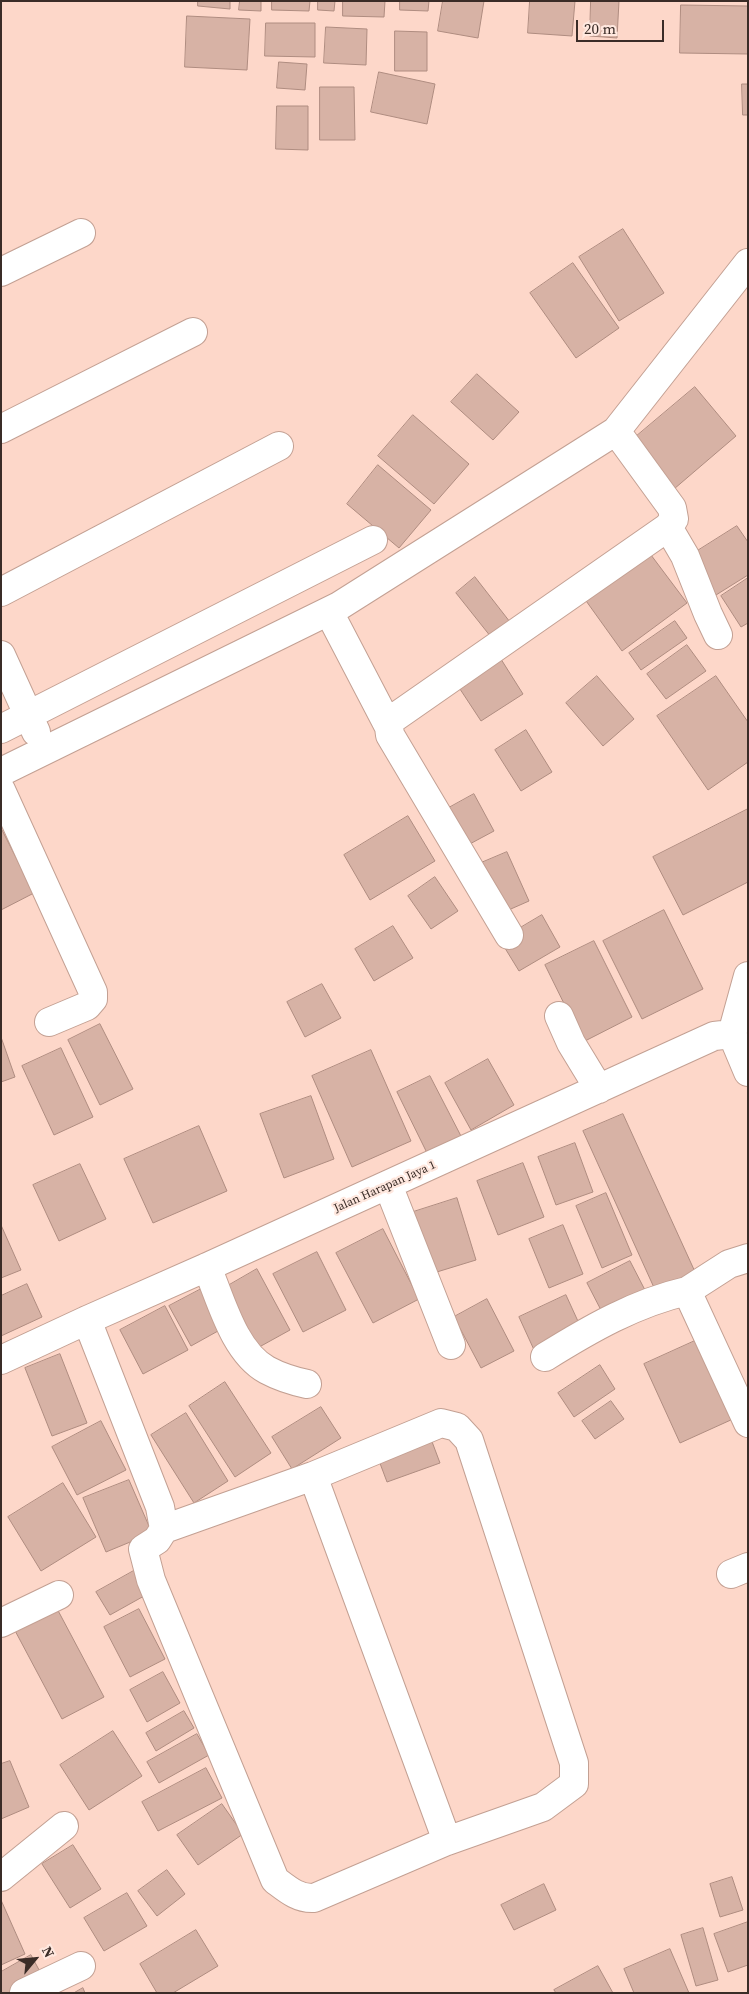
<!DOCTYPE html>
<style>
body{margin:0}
#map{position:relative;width:749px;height:1994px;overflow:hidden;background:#fdd7c9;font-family:"Source Serif 4",serif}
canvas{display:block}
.frame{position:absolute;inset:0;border:2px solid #3a2c27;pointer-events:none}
.north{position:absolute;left:10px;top:1934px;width:50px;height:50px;-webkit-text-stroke:4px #ffe8df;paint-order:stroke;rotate:62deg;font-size:14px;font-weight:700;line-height:20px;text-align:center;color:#3a2c27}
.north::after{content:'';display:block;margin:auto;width:18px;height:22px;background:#3a2c27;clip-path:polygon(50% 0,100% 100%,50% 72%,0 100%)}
.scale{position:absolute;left:576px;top:20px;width:88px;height:22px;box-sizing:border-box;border:2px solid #3a2c27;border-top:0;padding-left:6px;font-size:15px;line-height:18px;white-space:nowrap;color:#3a2c27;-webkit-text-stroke:4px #ffe8df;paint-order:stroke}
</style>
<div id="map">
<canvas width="749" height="1994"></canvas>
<div class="frame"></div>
<div class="north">N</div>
<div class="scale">20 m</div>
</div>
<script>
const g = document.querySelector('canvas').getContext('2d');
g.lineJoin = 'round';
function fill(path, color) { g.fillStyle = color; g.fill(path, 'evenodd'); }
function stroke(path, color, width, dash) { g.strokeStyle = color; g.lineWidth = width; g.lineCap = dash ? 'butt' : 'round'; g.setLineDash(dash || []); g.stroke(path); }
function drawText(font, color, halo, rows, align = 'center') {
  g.font = font + ' "Source Serif 4",serif'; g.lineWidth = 4.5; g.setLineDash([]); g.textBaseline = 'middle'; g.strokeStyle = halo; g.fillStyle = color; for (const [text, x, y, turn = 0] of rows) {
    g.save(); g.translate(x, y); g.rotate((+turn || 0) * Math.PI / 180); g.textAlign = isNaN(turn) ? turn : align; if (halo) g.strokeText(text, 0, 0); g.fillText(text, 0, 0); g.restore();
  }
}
const building = new Path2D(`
 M198 1H230V9L198 6Z
 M240 1H261V11L239 10Z
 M272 1H310L309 11 272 10Z
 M318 1H335L334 11 318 10Z
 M343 1H385L384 17 343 16Z
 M400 1H429L428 11 400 10Z
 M443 1H484L478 38 438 31Z
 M530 1H575L572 36 528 33Z
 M591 1H619L617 38 590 36Z
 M681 5 748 6V54L680 53Z
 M187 16 250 19 247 70 185 67Z
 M266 23H315V57L265 56Z
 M326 27 367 29 366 65 324 63Z
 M395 31 427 32V71H395Z
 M279 62 307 64 305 90 277 88Z
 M379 72 435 84 427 124 371 112Z
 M742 84H748V115H743Z
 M320 87H354L355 140H320Z
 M277 106H308V150L276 149Z
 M623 229 664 293 619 321 579 257Z
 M573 263 619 328 576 358 530 293Z
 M477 374 519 412 493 440 451 402Z
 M695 387 736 436 674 489 632 440Z
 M413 415 469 464 434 504 378 456Z
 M378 465 431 510 399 548 347 504Z
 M737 526 748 542V575L716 595 691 555Z
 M648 551 687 603 622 651 584 598Z
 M475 577 510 622 491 637 456 593Z
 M748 578V623L741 627 721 596Z
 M675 621 687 638 641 670 629 653Z
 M687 645 706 671 666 699 647 674Z
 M499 656 523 694 481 721 456 683Z
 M597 676 634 719 603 746 566 703Z
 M716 676 748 722V762L708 790 657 716Z
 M526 730 552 772 521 791 495 750Z
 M474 794 494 831 466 846 445 810Z
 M748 809V882L683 915 653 857Z
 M408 816 435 861 370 900 344 855Z
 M1 828 34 893 1 910Z
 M507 852 529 901 504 912 481 863Z
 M435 877 458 911 431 929 408 896Z
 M664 910 703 989 642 1019 603 941Z
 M542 915 560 947 519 971 500 940Z
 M393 926 413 958 374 981 355 949Z
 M594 941 632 1017 583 1042 545 965Z
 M322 984 341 1018 305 1037 287 1002Z
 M100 1024 133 1089 100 1105 68 1040Z
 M1 1037 15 1077 1 1082Z
 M61 1048 93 1117 54 1135 22 1066Z
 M371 1050 411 1141 352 1167 312 1076Z
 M488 1059 514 1105 471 1130 445 1083Z
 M430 1076 462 1138 428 1155 397 1092Z
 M311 1096 334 1159 284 1178 260 1114Z
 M623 1114 696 1274 656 1292 583 1131Z
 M199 1126 227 1191 153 1223 124 1159Z
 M575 1143 593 1192 556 1205 538 1157Z
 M523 1163 544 1217 498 1235 477 1181Z
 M80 1164 106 1219 59 1241 33 1185Z
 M606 1193 632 1255 602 1268 576 1206Z
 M457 1198 476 1260 427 1275 407 1214Z
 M1 1225 21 1270 1 1278Z
 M563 1225 583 1274 549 1288 529 1239Z
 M383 1229 419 1299 373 1323 336 1253Z
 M317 1252 346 1310 303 1332 273 1274Z
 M630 1261 646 1292 603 1314 587 1283Z
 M257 1269 290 1330 252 1351 219 1291Z
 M27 1284 42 1317 1 1336V1296Z
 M205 1287 227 1326 191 1346 169 1306Z
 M566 1295 582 1330 535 1352 519 1317Z
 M487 1299 514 1351 481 1368 454 1317Z
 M165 1306 188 1350 143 1374 120 1330Z
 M697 1340 733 1419 680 1443 644 1364Z
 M60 1354 87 1423 52 1436 25 1368Z
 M600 1365 615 1389 574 1417 558 1393Z
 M225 1382 271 1453 235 1477 189 1406Z
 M611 1401 624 1419 595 1439 582 1421Z
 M321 1407 341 1438 292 1469 272 1437Z
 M186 1413 228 1481 194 1503 151 1435Z
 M101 1421 126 1470 77 1495 52 1447Z
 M431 1439 440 1463 387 1482 378 1458Z
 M129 1480 152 1533 106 1552 83 1498Z
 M63 1483 96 1537 41 1571 8 1517Z
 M139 1568 153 1591 110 1615 96 1592Z
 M54 1603 104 1697 62 1719 12 1625Z
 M139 1609 165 1659 130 1677 104 1627Z
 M163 1672 180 1703 147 1722 130 1690Z
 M184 1711 194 1728 156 1751 146 1733Z
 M113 1731 142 1776 89 1810 60 1765Z
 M197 1734 209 1755 159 1783 147 1762Z
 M10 1761 29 1807 1 1819V1764Z
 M206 1768 222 1798 158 1831 142 1802Z
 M222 1804 243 1834 198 1865 177 1835Z
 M73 1845 101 1889 70 1908 42 1864Z
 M167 1870 185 1894 157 1916 138 1891Z
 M732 1877 743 1910 720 1917 710 1884Z
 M544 1884 556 1910 514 1930 501 1905Z
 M127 1893 147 1926 104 1951 84 1918Z
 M1 1900 25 1954 1 1965Z
 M748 1922V1965L728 1972 714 1934Z
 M703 1928 718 1980 696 1986 681 1935Z
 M196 1930 218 1966 173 1993H157L140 1964Z
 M670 1949 689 1993H634L624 1969Z
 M31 1955 44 1979 20 1993H1V1972Z
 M598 1966 613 1993H556L554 1990Z
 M83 1988 85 1993H74Z`);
fill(building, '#d7b2a5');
stroke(building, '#af8c80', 1);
const minor = new Path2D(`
 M1 272 81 233
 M1 429 193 332
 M668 527 685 556 708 614 718 635
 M1 592 279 446
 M329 612 389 727
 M1 655 36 732
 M1 729 373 540
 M1 772 339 606 616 431 748 263
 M1 790 93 992V999L87 1006 49 1022
 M509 935 390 735 389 727 391 720 668 527 674 519 672 508 616 431
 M559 1016 571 1043 599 1089
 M732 1034 748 976
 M388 1185 451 1345
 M748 1258 729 1264 687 1291 748 1423
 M207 1267C221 1300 234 1352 267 1370 280 1377 293 1381 307 1384
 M87 1320 160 1507 164 1529 313 1476 441 1423 457 1427 469 1440 574 1763V1784L543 1807 447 1841 314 1898C298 1899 287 1889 275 1880L151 1580 143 1549 157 1540 164 1529
 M545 1357C590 1329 635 1303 687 1291
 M1 1360 87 1320 207 1267 714 1036 732 1034 748 1072
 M313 1476 447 1841
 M731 1574 748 1567
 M1 1623 59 1595
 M1 1877 64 1826
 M24 1993 81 1966`);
stroke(minor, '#c3a093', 30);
stroke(minor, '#fff', 28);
drawText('12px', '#3a2c27', '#ffe8df', [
 ["Jalan Harapan Jaya 1",385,1187,-24]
]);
</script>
